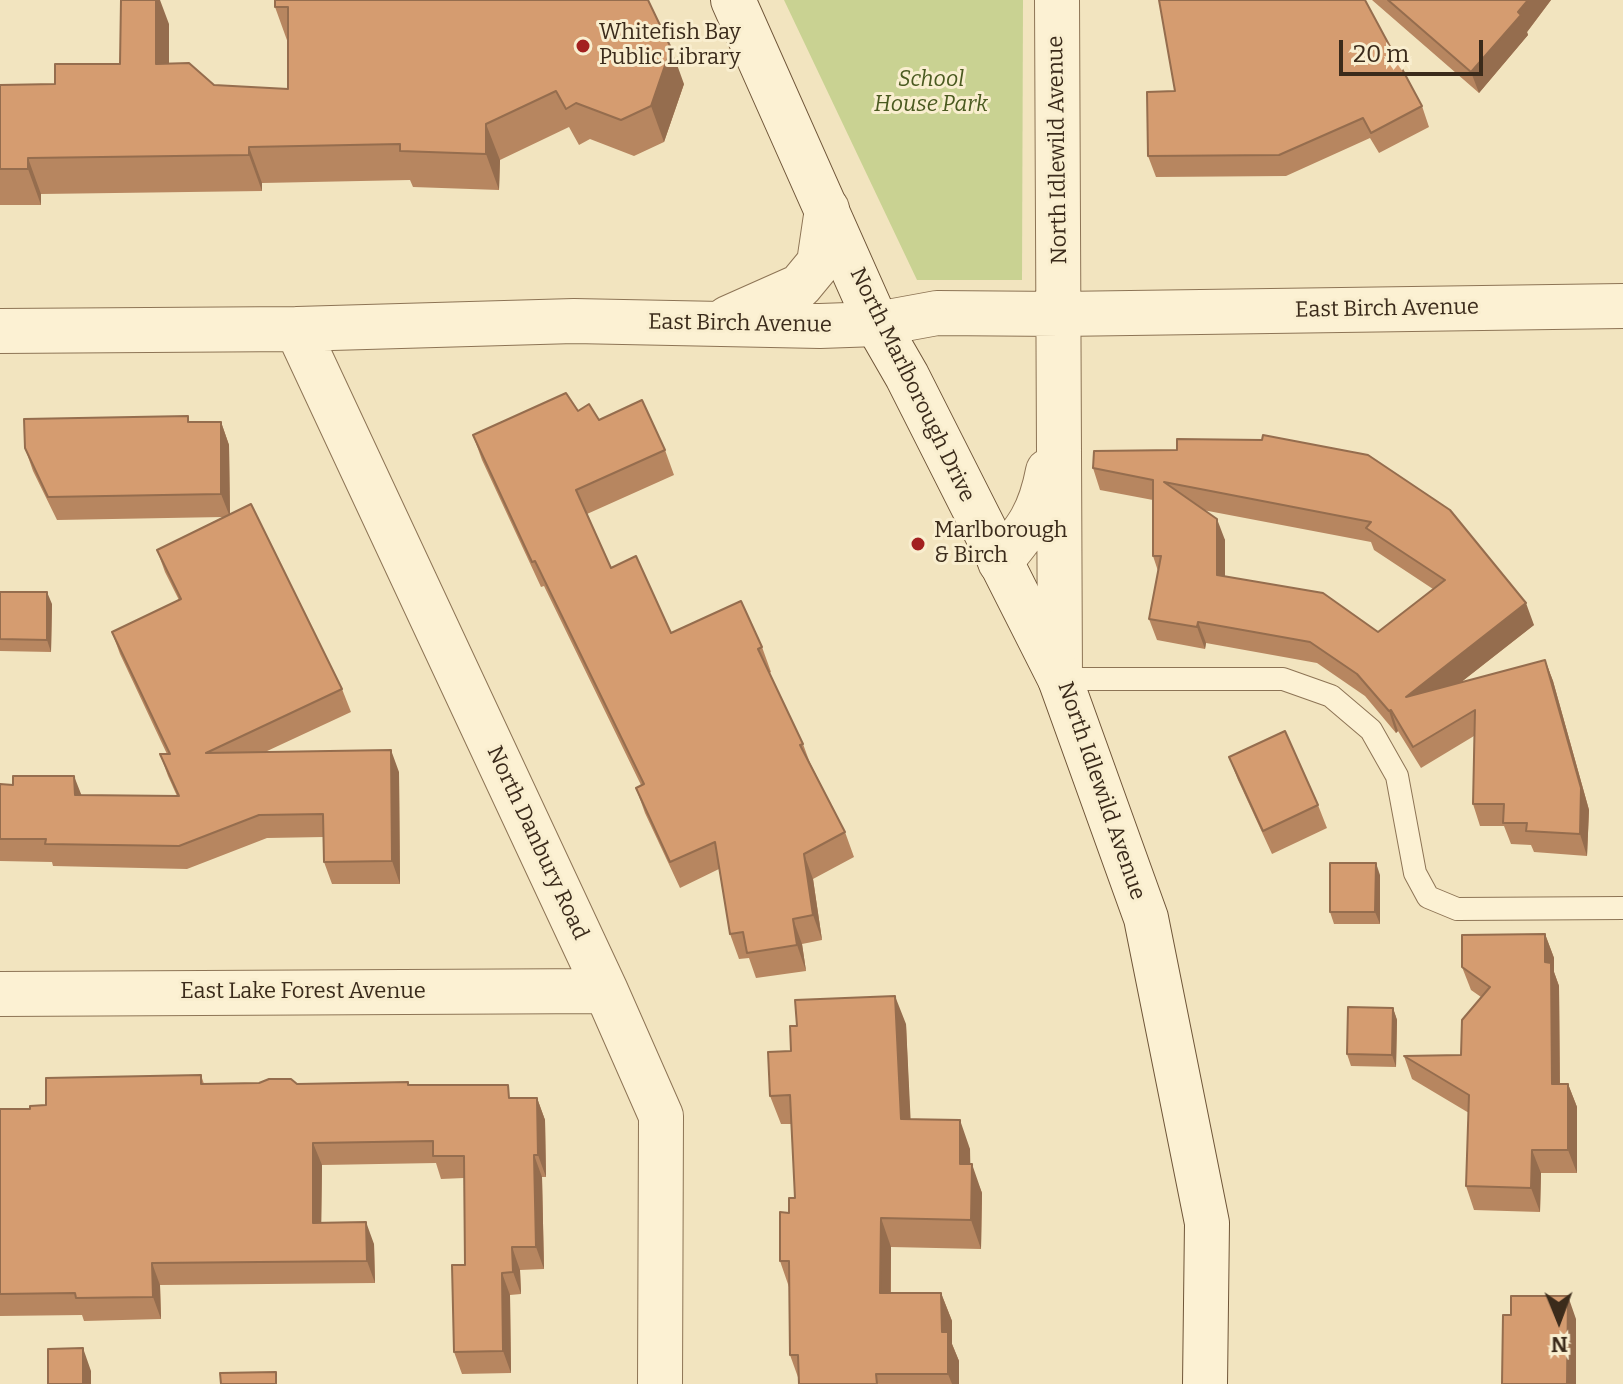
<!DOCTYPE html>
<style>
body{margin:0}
#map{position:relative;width:1623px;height:1384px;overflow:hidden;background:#f2e4bf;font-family:Bitter,serif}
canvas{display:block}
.north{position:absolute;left:1519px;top:1280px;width:80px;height:80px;-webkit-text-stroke:6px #f9eecf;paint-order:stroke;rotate:179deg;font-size:22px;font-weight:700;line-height:32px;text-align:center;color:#3b2b1b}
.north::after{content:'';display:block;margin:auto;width:28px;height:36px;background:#3b2b1b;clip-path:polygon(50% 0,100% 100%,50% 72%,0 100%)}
.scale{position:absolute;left:1339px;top:40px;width:144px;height:36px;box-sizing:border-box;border:4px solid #3b2b1b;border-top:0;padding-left:10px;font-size:24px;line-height:28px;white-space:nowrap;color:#3b2b1b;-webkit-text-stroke:6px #f9eecf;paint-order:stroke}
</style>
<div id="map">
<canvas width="1623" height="1384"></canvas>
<div class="north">N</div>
<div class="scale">20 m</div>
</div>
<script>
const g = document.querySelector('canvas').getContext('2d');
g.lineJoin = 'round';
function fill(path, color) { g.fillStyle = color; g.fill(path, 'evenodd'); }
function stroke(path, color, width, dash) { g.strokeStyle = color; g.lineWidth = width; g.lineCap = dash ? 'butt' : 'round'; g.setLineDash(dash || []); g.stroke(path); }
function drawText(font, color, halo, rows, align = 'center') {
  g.font = font + ' Bitter,serif'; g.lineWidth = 6; g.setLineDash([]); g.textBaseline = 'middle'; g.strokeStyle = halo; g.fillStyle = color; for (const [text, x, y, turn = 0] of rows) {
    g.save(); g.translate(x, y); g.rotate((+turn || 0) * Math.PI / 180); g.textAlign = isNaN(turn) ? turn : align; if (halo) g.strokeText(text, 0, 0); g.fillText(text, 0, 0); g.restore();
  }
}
fill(new Path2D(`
 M784 0H1023L1022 280H917Z`), '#c9d292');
const lane = new Path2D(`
 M1060 679H1283L1331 696 1371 730 1397 776 1415 873 1428 897 1457 909 1623 908`);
const street = new Path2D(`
 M1057 0 1060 679
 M728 318 800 286 819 263 827 209
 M297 329 606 991 661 1116 660 1384
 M0 331 297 329 574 321 820 326 877 324 937 313 1060 314 1623 306
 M1000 562C1028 529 1040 513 1048 471
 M0 994 606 991`);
const secondary = new Path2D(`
 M733 0 877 324 907 376 1060 679 1146 918 1207 1223 1205 1384`);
stroke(lane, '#8d7455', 24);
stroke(street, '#8d7455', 46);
stroke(secondary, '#6f5538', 46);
stroke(lane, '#fcf1d3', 22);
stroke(street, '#fcf1d3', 44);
stroke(secondary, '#fcf1d3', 44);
fill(new Path2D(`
 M275 0 684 84 664 142 634 156 590 139 579 145 569 127 500 160 499 190 413 187 410 180 262 183V191L41 194V205H0V85L55 84 120 64 169 24V64L214 85 288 89V43L275 7Z
 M1372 0H1551L1527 32 1528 35 1479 93Z
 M1175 91 1422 106 1429 127 1379 153 1370 138 1286 176 1156 177 1148 156Z
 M578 411 665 450 674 475 587 514 611 568 671 633 762 647 771 672 769 673 803 744 810 763 845 832 854 857 813 879 822 940 802 944 806 971 756 978 749 958 739 959 730 934 719 869 680 888 645 813 636 788 641 785 544 586 541 587 482 460 473 435Z
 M190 422H221L229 445 230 514 342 689 351 712 265 752 399 772 400 884H332L324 862V837L267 838 187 869 53 866 52 862 0 861V784L82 795 177 796 168 776 160 754H167L120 654 112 632 179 600 165 572 157 550 223 517 57 520 33 471 25 448Z
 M1262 440 1534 625 1460 683 1545 660 1553 681 1589 810 1587 856 1534 852 1531 845 1511 844 1504 826H1480L1473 804 1474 736 1421 768 1398 731 1396 733 1365 696 1317 663 1206 643 1205 649 1157 640 1149 619 1158 571 1153 556V500L1100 490 1093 468 1177 450ZM1203 510 1371 542 1374 550 1433 589 1378 632 1225 576V540Z
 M0 592 52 604 51 652 0 651Z
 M1229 757 1318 805 1327 828 1272 854 1238 780Z
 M1380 875V924H1334L1330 912Z
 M1545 934 1554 958V972L1559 986 1560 1084H1568L1577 1107V1173H1541L1540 1212 1474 1210 1466 1186 1469 1113 1412 1079 1404 1056 1461 1055 1481 997 1471 990 1462 967Z
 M1393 1008 1397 1020 1396 1067 1351 1066 1347 1054Z
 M906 1024 910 1119 970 1149V1164L982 1193 981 1249 891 1247V1293H941L952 1321V1344L959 1361V1384H799V1380L790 1355 789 1287 780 1261 789 1213 795 1198 791 1124H781L770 1096 791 1051Z
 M201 1075 204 1084 409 1085 513 1098H537L545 1120 546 1177H542L544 1269 520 1270 521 1294 510 1295 511 1373 462 1374 454 1352 465 1265 464 1178 441 1179 436 1163 322 1165 321 1223 374 1244 375 1283 160 1285 161 1319 84 1321 82 1315 0 1316V1109H30Z`), '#b78660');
fill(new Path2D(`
 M156 0H160L169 24V100L156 64Z
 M1528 0H1551L1527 32 1528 35 1479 93 1471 72Z
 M671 48 684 84 664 142 651 106Z
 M486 124 500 160 499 190 486 154Z
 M249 147 262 183V191L249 155Z
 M28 158 41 194V205L28 169Z
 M221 422 229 445 230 517 221 494Z
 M1217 519 1225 540V596L1217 575Z
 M47 592 52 604 51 652 47 640Z
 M1526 603 1534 625 1414 719 1406 697Z
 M1198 622 1206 643 1205 649 1197 627Z
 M1545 660 1553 681 1589 810 1587 856 1580 834Z
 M1391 710 1398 731 1396 733 1389 711Z
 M391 750 399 772 400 884 392 861Z
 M74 776 83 799 75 795Z
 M804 854 813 879 822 940 813 915Z
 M1376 863 1380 875V924L1375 912Z
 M793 919 802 944 806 971 797 945Z
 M1545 934 1554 958V972L1559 986 1560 1107 1552 1084 1545 962Z
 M895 996 906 1024 912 1148 901 1119Z
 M1393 1008 1397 1020 1396 1067 1392 1055Z
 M1568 1084 1577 1107V1173L1568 1150Z
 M537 1098 545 1120 546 1177 538 1155Z
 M960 1120 970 1149 971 1193 960 1164Z
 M313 1143 322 1165 321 1245 313 1223Z
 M1532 1150 1541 1173 1540 1212 1531 1188Z
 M534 1155 542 1177 544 1269 536 1247Z
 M972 1164 982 1193 981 1249 971 1220Z
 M881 1218 891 1247 890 1322 880 1293Z
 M366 1222 374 1244 375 1283 367 1261Z
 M512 1247 520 1270 521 1294 513 1272Z
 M152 1263 160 1285 161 1319 153 1297Z
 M502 1273 510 1295 511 1373 503 1351Z
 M941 1293 952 1321V1344L959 1361V1384H952L948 1374 942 1332Z
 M1568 1296 1576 1319V1384H1567Z
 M83 1348 91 1371V1384H83Z`), '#956d4e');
const building = new Path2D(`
 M121 0H156V64L189 63 214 85 288 89V7H275V0H648L671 48 651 106 621 120 576 103 566 109 556 91 486 124V154L400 151V144L249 147V155L28 158V169H0V85L55 84V64H120Z
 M1159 0H1365L1422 106 1371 133 1363 118 1279 155 1148 156 1147 92 1175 91Z
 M1388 0H1528L1518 12 1521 15 1471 72Z
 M566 393 578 411 589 404 599 420 642 400 665 450 576 490 611 568 636 556 671 633 741 601 762 647 758 649 803 744 800 745 845 832 804 854 813 915 793 919 797 945 747 953 743 932 730 934 715 842 670 862 636 788 644 784 535 561 532 562 473 435Z
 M188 416V422H221V494L48 497 25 448 24 419Z
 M1263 435 1368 455 1450 510 1526 603 1406 697 1545 660 1581 788 1580 834 1526 831 1527 823H1503L1504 804H1473L1475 710 1413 747 1391 710 1389 711 1357 674 1310 642 1198 622 1197 627 1149 619 1161 556H1153V480L1093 468 1094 451 1177 450V439L1262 440ZM1164 482 1371 522 1366 528 1445 580 1378 632 1323 593 1217 575V519Z
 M251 504 342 689 206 753 391 750 392 861 324 862 323 814 259 815 179 846 45 844 46 839H0V784L13 785V776H74L75 795 179 796 160 754H170L112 632 181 599 157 550Z
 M0 592H47V640L0 639Z
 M1285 731 1318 805 1263 831 1229 757Z
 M1330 863H1376L1375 912H1330Z
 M1545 934V962L1551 963 1552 1084H1568V1150H1532L1531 1188 1466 1186 1469 1095 1404 1056 1461 1055 1462 1020 1490 987 1462 967V935Z
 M895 996 901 1119 960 1120V1164H972L971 1220 881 1218 880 1293H941L942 1332H948V1374H876L877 1384H799L798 1355H790L789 1261H780V1212L789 1213V1198H795L790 1095 770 1096 768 1052 791 1051 790 1026H797L795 1000Z
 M1348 1007 1393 1008 1392 1055 1347 1054Z
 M201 1075V1084L259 1083 269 1079H291L297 1084 408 1082V1085H508L509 1098H537L538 1155H534L536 1247H512L513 1272 502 1273 503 1351 454 1352 452 1265H465L464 1156H433V1141L313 1143V1223L366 1222 367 1261 152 1263 153 1297 76 1298 75 1293 0 1294V1109H30V1106L46 1105V1078Z
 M1511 1296H1568L1567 1384H1502L1503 1315H1511Z
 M83 1348V1384H48V1349Z
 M276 1372V1384H221L220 1373Z`);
fill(building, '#d59c70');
stroke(building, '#956d4e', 2);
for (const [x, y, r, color] of [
 [583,46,8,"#a3201f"],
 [918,544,8,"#a3201f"]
]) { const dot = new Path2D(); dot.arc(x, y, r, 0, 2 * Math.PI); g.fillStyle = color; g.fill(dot); stroke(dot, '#f9eecf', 3); }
drawText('22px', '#3b2b1b', '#f9eecf', [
 ["Whitefish Bay",599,33],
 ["Public Library",599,58],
 ["Marlborough",934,531],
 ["& Birch",934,556]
], 'left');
drawText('italic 22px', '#4a5a20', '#f9eecf', [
 ["School",931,80],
 ["House Park",931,105]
]);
drawText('22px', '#3b2b1b', '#f9eecf', [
 ["North Idlewild Avenue",1058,150,-91],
 ["East Birch Avenue",1387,309,-1],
 ["East Birch Avenue",740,324,1],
 ["North Marlborough Drive",912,385,64],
 ["North Idlewild Avenue",1101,791,71],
 ["North Danbury Road",537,843,65],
 ["East Lake Forest Avenue",303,992]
]);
</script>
